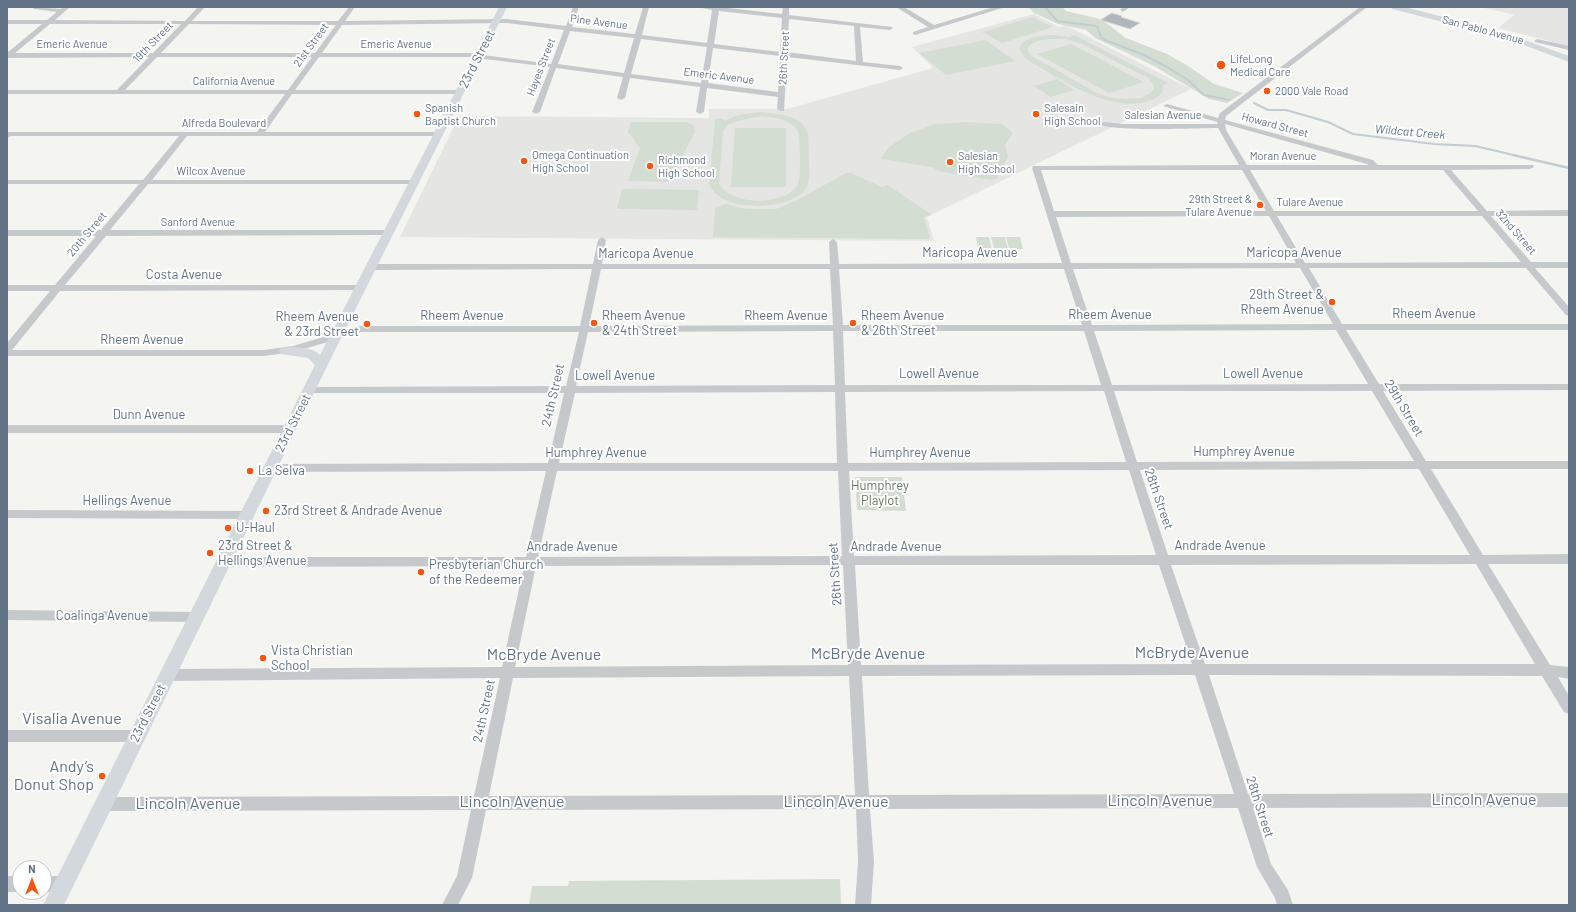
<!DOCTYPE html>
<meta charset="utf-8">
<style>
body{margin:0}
#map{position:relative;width:1576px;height:912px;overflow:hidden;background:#f4f5f0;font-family:Barlow,sans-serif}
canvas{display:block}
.frame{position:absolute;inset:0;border:8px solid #617284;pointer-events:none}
.north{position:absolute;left:12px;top:860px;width:40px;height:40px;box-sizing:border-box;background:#fff;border:1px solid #c0c7ce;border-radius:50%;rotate:0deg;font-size:11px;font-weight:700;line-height:16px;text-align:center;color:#617284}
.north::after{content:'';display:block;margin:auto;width:14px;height:18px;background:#f35512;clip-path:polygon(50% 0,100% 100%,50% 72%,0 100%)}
</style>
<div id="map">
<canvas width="1576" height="912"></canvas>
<div class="frame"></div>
<div class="north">N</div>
</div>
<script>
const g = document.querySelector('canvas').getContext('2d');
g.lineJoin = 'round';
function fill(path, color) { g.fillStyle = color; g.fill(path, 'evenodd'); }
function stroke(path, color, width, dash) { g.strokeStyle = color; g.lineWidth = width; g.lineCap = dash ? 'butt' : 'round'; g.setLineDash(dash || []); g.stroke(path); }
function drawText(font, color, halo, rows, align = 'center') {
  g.font = font + ' Barlow,sans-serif'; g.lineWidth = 4; g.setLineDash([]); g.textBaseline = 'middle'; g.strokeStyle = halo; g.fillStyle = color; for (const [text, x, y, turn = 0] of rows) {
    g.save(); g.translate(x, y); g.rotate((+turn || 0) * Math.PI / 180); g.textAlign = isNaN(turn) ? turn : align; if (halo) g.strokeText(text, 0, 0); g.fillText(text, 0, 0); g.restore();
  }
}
fill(new Path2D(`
 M1481 7H1569V49L1557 43 1498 28 1514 15Z
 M1034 14 1059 27 1065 25 1191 89 927 217 934 241 400 237 459 116 709 118V109H787L933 68 912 47Z`), '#e5e6e4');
fill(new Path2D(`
 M1028 7H1062L1066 11 1096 18 1105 22 1126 38 1167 54 1188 66 1214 84 1243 93 1227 103 1209 99 1152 65 1095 38 1086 30 1058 24 1034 13Z
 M1032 17 1053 27 1002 43 982 32Z
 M1055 35 1069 37 1074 35 1168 83 1163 85C1164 92 1160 96 1154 99 1114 117 1063 80 1029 61L1023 56 1019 48C1025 36 1043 35 1055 35ZM1047 39H1066L1080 43 1148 78 1154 85V89L1151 93 1140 98 1125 99 1108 97 1095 92 1030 55 1027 49C1031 42 1039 40 1047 39Z
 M986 40 1015 61 946 75 919 53Z
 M1071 44 1144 82 1109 93 1037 54Z
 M1057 79 1074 90 1051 97 1034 86Z
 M761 112C775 113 801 115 807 131 810 140 808 154 809 164 809 173 811 183 804 191 786 211 720 213 709 184L715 119H723L724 121 738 115ZM761 116C774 117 791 119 798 131 800 140 802 179 797 186 785 206 728 206 719 183L723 131 728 125 737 121Z
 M631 122H687L694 126 695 132 669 182 628 181 640 148 628 132Z
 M966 122 1002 124 1013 133 1005 145 1008 157 997 179 990 180 942 172 931 167 881 159 889 147 910 133 935 124Z
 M735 128H786V187H731Z
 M846 173H851L882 187 888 185 932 215 924 217 930 239 713 237 715 208 727 204 745 209H776L797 200Z
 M622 189 699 190 697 210 617 209Z
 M976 237H989L992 249H978Z
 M991 237H1005L1008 249H994Z
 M1006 237H1020L1023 249H1009Z
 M855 477H902L906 511 857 510Z
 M840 879 841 905H529L532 886H568L569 881Z`), '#d4ddd1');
stroke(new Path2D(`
 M1045 7 1057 21 1097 26 1101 37 1105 40 1144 55 1167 67 1188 80 1204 95 1230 100
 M1254 103 1268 110H1286L1328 122 1353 134 1434 144 1475 146 1518 156`), '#c3ccd2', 2);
stroke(new Path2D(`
 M1513 155 1569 168`), '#c3ccd2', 2.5);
const building = new Path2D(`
 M1112 13 1122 16 1121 17 1140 23 1130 29 1101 20Z`);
fill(building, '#b1b7bd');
stroke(building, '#d6d6d3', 1);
fill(new Path2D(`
 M31 7 61 9 63 7H70L55 20 185 21 198 7H205L192 21H338L349 7H355L345 21 507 19 566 26 573 7H579L572 27 635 34 643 7H649L642 35 707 43 712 10 697 7H719L782 14 783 7H789V15L892 27 893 28 890 30 860 27 863 62 900 66 903 68 900 70 787 57 784 111H781L777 109 778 97 707 88 704 112 700 114 696 112 700 87 630 78 625 98 621 100 617 98 623 77 556 68 540 112 536 114 532 112 550 67 468 57H319L295 90H460L464 92 460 94H292L265 132H439L443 134 439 136H187L152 180H415L419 182 418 184H148L110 230H389L393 233 392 235 106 236 65 285H361L364 286 366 288 364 290 60 291 12 350H264L293 346 360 326H580L592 269 372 270 367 267 372 264H593L598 240 602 237 606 240 602 264H830L829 242 833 239 837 242 839 264 1062 263 1032 168 1033 166 1239 165 1218 128C1200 128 1110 132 1100 124L1104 122 1124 124H1218L1217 122 1163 106 1167 104 1218 118 1220 113 1360 7H1367L1226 116 1225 120 1373 160 1378 165H1533L1534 167 1530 169 1451 170 1487 211 1569 210V216H1491L1531 262H1569V268H1535L1569 307V316L1566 315 1526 268H1309L1342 324H1569V330H1346L1379 384H1569V390L1383 391 1426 461H1569V469H1431L1483 555 1569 554V564H1488L1550 665 1569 667V679L1558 677 1569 696V714L1564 712 1542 676 1209 675 1248 794 1569 793V807L1253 808 1271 864 1288 890 1293 905H1277L1275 898 1257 867 1238 808 870 809 874 862 871 905H855L858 862 856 809 486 810 472 878 458 905H442L457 876 471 810 103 811 98 809 96 804 98 799 103 797 474 796 500 678 168 681 163 679 161 675 163 671 168 669 502 667 524 566 224 567 220 565 218 562 220 559 224 557H526L546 471 271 472 267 471 265 468 267 465 271 464 548 463 564 393H310L305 390 310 387 566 386 579 332H361L294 352 264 356H7V343L50 291H7V285H55L96 236H7V230H101L139 184H7V180H143L179 136H11L7 138V132H257L285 94H7V90H117L149 57 7 58V53L42 24H7V20H47L57 12 34 9ZM719 11 782 18 780 52 714 44ZM789 19 854 26 856 61 787 52ZM507 23 564 30 551 64 468 53H322L342 25ZM50 24H181L153 53H15ZM189 24 336 25 315 53H161ZM570 31 634 38 624 73 558 64ZM641 39 707 47 701 83 631 74ZM713 48 780 56 778 92 708 83ZM157 57H312L288 90H125ZM1225 124 1367 164 1369 165H1247L1226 130ZM1041 170H1242L1266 211H1054ZM1250 170H1443L1478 211H1274ZM1269 216 1296 263H1071L1056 217ZM1277 216H1482L1521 262 1305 263ZM1300 268 1333 324 1092 325 1073 269ZM601 269H830L833 325 589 326ZM839 269H1064L1082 325H843ZM1336 330 1368 384 1112 385 1094 331ZM833 331 835 385 576 386 588 332ZM843 331H1084L1101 385H845ZM1104 391 1126 462 848 463 845 392ZM1114 391H1372L1414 461 1137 462ZM835 392 837 463H559L575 393ZM1419 469 1470 555H1168L1140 470ZM1129 470 1156 555 854 556 849 471ZM557 471H838L842 556 538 557ZM1476 564 1535 664H1205L1171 565ZM843 565 848 665 515 667 536 566ZM855 565H1159L1192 664 861 665ZM1195 675 1234 794 869 795 862 676ZM849 676 855 795 489 796 513 678Z
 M896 7H904L934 25 994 7 1002 8 915 35 913 34V32L928 27Z
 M1123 7H1130L1123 12 1120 10Z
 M1537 39 1569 46V50L1535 42 1534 41Z
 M7 425H290L294 426 295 429 294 432 290 433H7Z
 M7 510 247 511 251 512 253 515 251 518 247 519 7 518Z
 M7 610 197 612 201 613 203 617 201 621 197 622 7 620Z
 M7 730H137L142 732 144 736 142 740 137 742H7Z
 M7 876H20V892H7Z
 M44 876H63L68 879 71 884 68 889 63 892H44Z`), '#c6c9cc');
fill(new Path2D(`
 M499 7H507L337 346 64 905H43L315 365 308 358 281 354 279 351 281 348C291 346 313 347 320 355Z
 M1391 7H1405L1508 34 1569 56V62L1502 37 1392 9Z`), '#d2d8dc');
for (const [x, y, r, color] of [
 [1221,65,5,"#f35512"],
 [1267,91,4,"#f35512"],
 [417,114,4,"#f35512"],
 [1036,114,4,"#f35512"],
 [524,161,4,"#f35512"],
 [950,162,4,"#f35512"],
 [650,166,4,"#f35512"],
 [1260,205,4,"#f35512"],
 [1332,302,4,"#f35512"],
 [594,323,4,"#f35512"],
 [853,323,4,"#f35512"],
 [367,324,4,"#f35512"],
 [250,471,4,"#f35512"],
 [266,511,4,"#f35512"],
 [228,528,4,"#f35512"],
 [210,553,4,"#f35512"],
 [421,572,4,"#f35512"],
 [263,658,4,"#f35512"],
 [102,776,4,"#f35512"]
]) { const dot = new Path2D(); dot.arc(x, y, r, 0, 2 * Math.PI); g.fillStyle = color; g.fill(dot); stroke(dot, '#fff', 1.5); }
drawText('11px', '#617284', '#fff', [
 ["Pine Avenue",599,22,7],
 ["San Pablo Avenue",1483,30,15],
 ["19th Street",153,42,-46],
 ["Emeric Avenue",72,44],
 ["Emeric Avenue",396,44],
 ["21st Street",311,45,-54],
 ["26th Street",784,58,-87],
 ["Hayes Street",541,67,-69],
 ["Emeric Avenue",719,76,7],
 ["California Avenue",234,81],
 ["Salesian Avenue",1163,115],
 ["Alfreda Boulevard",224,123],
 ["Howard Street",1275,125,15],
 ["Moran Avenue",1283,156],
 ["Wilcox Avenue",211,171],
 ["Tulare Avenue",1310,202],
 ["Sanford Avenue",198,222],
 ["32nd Street",1516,232,49],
 ["20th Street",87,234,-50]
]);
drawText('11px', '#617284', '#fff', [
 ["LifeLong",1230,59],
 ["Medical Care",1230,72],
 ["2000 Vale Road",1275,91],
 ["Spanish",425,108],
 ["Baptist Church",425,121],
 ["Salesain",1044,108],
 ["High School",1044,121],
 ["Omega Continuation",532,155],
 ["High School",532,168],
 ["Salesian",958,156],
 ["High School",958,169],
 ["Richmond",658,160],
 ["High School",658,173],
 ["29th Street &",1252,199,"right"],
 ["Tulare Avenue",1252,212,"right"]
], 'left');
drawText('italic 12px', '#5c7582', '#fff', [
 ["Wildcat Creek",1410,132,5]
]);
drawText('13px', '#617284', '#fff', [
 ["23rd Street",477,59,-63],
 ["Maricopa Avenue",970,253],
 ["Maricopa Avenue",1294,253],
 ["Maricopa Avenue",646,254],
 ["Costa Avenue",184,275],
 ["Rheem Avenue",1434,314],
 ["Rheem Avenue",1110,315],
 ["Rheem Avenue",462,316],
 ["Rheem Avenue",786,316],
 ["Rheem Avenue",142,340],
 ["Lowell Avenue",939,374],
 ["Lowell Avenue",1263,374],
 ["Lowell Avenue",615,376],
 ["24th Street",553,395,-77],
 ["29th Street",1404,408,59],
 ["Dunn Avenue",149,415],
 ["23rd Street",293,423,-63],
 ["Humphrey Avenue",1244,452],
 ["Humphrey Avenue",596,453],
 ["Humphrey Avenue",920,453],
 ["28th Street",1159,499,71],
 ["Hellings Avenue",127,501],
 ["Andrade Avenue",1220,546],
 ["Andrade Avenue",572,547],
 ["Andrade Avenue",896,547],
 ["26th Street",835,574,-94],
 ["Coalinga Avenue",102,616],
 ["24th Street",484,711,-78],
 ["23rd Street",148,713,-63],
 ["28th Street",1260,807,72]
]);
drawText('13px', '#617284', '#fff', [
 ["29th Street &",1324,295,"right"],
 ["Rheem Avenue",1324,310,"right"],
 ["Rheem Avenue",602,316],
 ["& 24th Street",602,331],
 ["Rheem Avenue",861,316],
 ["& 26th Street",861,331],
 ["Rheem Avenue",359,317,"right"],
 ["& 23rd Street",359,332,"right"],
 ["La Selva",258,471],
 ["23rd Street & Andrade Avenue",274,511],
 ["U-Haul",236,528],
 ["23rd Street &",218,546],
 ["Hellings Avenue",218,561],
 ["Presbyterian Church",429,565],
 ["of the Redeemer",429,580],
 ["Vista Christian",271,651],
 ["School",271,666]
], 'left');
drawText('13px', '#647b60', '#fff', [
 ["Humphrey",880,486],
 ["Playlot",880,501]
]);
drawText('16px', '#617284', '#fff', [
 ["McBryde Avenue",1192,653],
 ["McBryde Avenue",868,654],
 ["McBryde Avenue",544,655],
 ["Visalia Avenue",72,719],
 ["Lincoln Avenue",1484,800],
 ["Lincoln Avenue",1160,801],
 ["Lincoln Avenue",512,802],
 ["Lincoln Avenue",836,802],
 ["Lincoln Avenue",188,804]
]);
drawText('16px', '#617284', '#fff', [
 ["Andy’s",94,767],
 ["Donut Shop",94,785]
], 'right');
</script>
